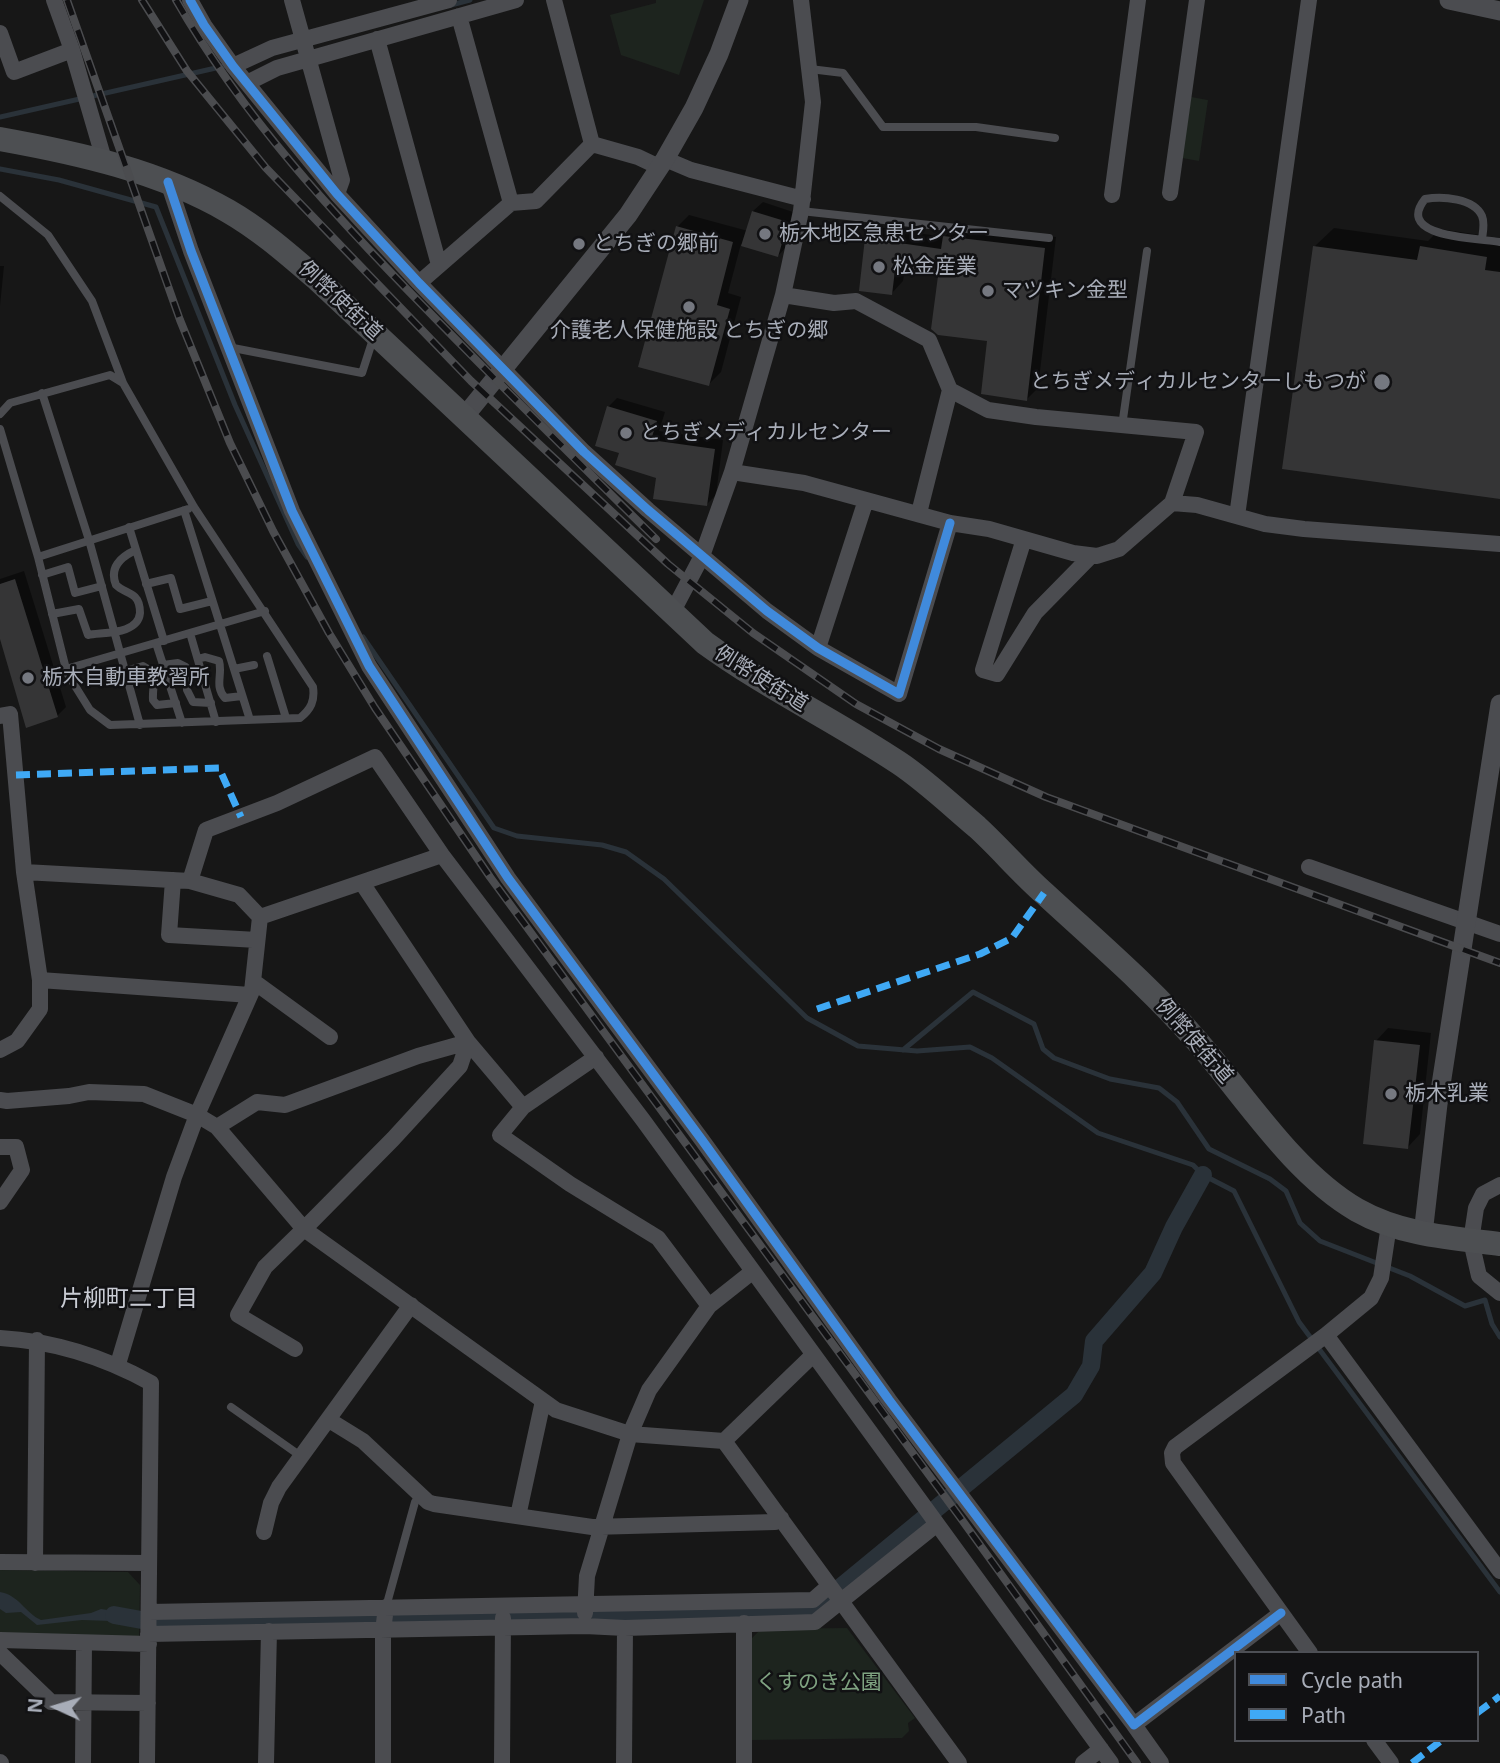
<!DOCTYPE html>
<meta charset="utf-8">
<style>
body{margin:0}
#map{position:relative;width:1500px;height:1763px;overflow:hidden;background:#171717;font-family:"Noto Sans",sans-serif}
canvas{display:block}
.legend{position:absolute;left:1234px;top:1651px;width:245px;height:91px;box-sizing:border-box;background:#111113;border:2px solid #4d4f55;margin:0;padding:9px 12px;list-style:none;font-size:21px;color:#a8adb8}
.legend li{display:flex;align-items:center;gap:14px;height:35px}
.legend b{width:35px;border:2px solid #4d4f55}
.north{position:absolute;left:21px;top:1672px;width:70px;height:70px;-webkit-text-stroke:5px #111113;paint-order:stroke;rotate:274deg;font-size:19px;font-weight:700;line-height:28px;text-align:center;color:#a8adb8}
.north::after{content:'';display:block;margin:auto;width:24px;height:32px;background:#a8adb8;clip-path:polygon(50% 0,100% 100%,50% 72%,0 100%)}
</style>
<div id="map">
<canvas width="1500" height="1763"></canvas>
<ul class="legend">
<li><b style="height:9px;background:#408adc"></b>Cycle path</li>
<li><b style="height:9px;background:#3fa9f5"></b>Path</li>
</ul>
<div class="north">N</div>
</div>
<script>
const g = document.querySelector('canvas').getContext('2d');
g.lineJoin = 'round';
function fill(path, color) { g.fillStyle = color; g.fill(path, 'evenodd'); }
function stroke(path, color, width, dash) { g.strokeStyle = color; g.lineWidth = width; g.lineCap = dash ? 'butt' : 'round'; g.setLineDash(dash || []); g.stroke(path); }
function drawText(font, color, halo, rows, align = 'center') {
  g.font = font + ' "Noto Sans","Noto Sans JP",sans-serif'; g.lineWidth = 5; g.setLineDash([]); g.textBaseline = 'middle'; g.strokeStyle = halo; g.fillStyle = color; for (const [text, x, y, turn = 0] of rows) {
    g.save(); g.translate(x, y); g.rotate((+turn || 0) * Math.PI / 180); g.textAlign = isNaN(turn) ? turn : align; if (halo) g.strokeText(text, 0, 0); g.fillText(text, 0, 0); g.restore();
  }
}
fill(new Path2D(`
 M656 0H704L679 75 621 55 610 15 656 3Z
 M1191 97 1208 100 1199 161 1182 158Z
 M0 1570 128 1572 140 1585 139 1640 0 1638Z
 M847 1628 915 1718 908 1723 909 1731 902 1738 752 1740V1638L761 1629Z`), '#1d241e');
fill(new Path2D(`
 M0 1592C19 1595 25 1613 41 1620L91 1613 101 1609 114 1611 111 1621 82 1620 37 1625 21 1612 6 1613 0 1609Z`), '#2a3239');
fill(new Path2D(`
 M763 202 796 213 787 246 778 256 741 244 728 293 741 297 721 372 709 384 677 227 689 215 748 231 753 211Z
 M956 225 1056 237 1038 388 1027 399 989 339 940 274 905 269 903 281 892 293 867 239 879 227 944 237Z
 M1334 228 1428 241 1440 229 1500 238V498L1315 246Z
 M0 266H4L0 306Z
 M617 398 665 412 659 431 723 440 716 495 707 504 657 476 622 452 608 407Z
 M24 571 66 707 57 716 0 633V579Z
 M1388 1028 1431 1033 1420 1134 1408 1147 1376 1041Z`), '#0007');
stroke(new Path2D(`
 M451 5 470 0
 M0 117 229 65
 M0 169 59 180 156 207 235 405 298 544 307 557
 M363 637 494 828 517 836 602 845 626 852 664 879 807 1018 858 1046 917 1051 970 1047 992 1058 1098 1133 1193 1165 1203 1175 1234 1191 1299 1322 1500 1592
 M903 1050 973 992 1034 1024 1043 1049 1054 1058 1110 1079 1159 1088 1177 1102 1209 1149 1270 1179 1286 1191 1300 1223 1320 1241 1410 1276 1465 1306 1485 1300 1492 1324 1500 1337`), '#2a3239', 5);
stroke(new Path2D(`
 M114 1615 158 1623 813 1610 1074 1395 1091 1366 1094 1341 1153 1273 1174 1227 1203 1175`), '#2a3239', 18);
fill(new Path2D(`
 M752 211 788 222 778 257 741 246Z
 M676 226 733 242 717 305 730 309 709 386 638 367Z
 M943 236 1045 248 1027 401 981 394 987 341 938 335 931 329 938 276 895 270 892 295 859 291 865 238 941 249Z
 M1313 246 1417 260 1420 246 1487 257 1485 270 1500 272V499L1282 469Z
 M607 406 657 421 651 440 715 449 707 506 653 499 656 478 615 465 619 453 595 446Z
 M15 579 58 717 26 728 0 639V584Z
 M1374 1040 1420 1045 1408 1149 1363 1144Z`), '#353536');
stroke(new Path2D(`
 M810 69 843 73 883 127H976L1055 138
 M0 196 48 235 92 301 123 383
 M801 211 1049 238
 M1482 239C1483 231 1485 223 1482 216 1474 198 1442 196 1425 199 1394 238 1477 238 1500 242
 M228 347 362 373 373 339
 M42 393 89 540 140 725
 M0 414 10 403 110 375 123 383 194 507 313 687C315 701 311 709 300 718L110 725 90 710 67 673 38 557 0 429
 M1122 426 1147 251
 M184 510 250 720
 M129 527 164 641
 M38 557 188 509
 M42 575 68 567 75 593 102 586
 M146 584 171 578 180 609 212 601
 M52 614 79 609 88 635C103 632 138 635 140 613 140 608 139 601 135 597 130 592 122 591 116 585 109 568 120 557 136 550
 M190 633 216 722
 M156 643 182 723
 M267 656 286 718
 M198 659 205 657 219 661C223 674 214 686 225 698L242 696
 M163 665 178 663 186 667 187 690 193 702 211 703
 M66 669 265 611
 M234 669 254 665
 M125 671 143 666C159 674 152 685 153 700L157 705 176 703
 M231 1407 302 1457
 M386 1607 415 1502 420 1494`), '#4b4c50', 8);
stroke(new Path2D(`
 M54 0 72 50 105 163
 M190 0 204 25 233 66 337 194 419 283 584 452 648 510 767 611 818 648 899 694 950 523
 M292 0 342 180 337 194
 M554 0 592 144
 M459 16 511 203
 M0 33 14 72 72 50
 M377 39 439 265
 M233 66 272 48 449 0
 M247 83 277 68 516 0
 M592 144 638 157 659 167
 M665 159 691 170 803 199
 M168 182 191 251 292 511 369 666 508 878 702 1140 889 1400 1134 1725 1281 1613
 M1170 193 1197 0
 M1112 195 1138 0
 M419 283 511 203 536 201 592 144
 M732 472 804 483 950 523 989 529 1073 553 1097 556 1119 549 1172 503 1196 432 1036 417 988 410 950 390 929 340 856 301 834 303 783 295
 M1172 503 1197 505 1265 524 1304 529 1500 544
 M919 513 950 390
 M1237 516 1309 0
 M1024 539 983 670 997 674 1035 613 1091 556
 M672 613 702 556 732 472 783 295 801 211 813 102 801 0
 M818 648 866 500
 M0 716 10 714 24 872 190 881 239 895 260 917 252 991 197 1115 174 1177 118 1364
 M1309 867 1500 934
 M173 880 169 935 257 940
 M190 881 206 830 277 803 375 757 442 855 643 1120 1111 1763
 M362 883 468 1042 523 1107
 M260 917 442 855
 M40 980 250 995
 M253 981 330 1037
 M0 1050 17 1041 40 1009V980L24 872
 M596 1057 523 1107 500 1135 570 1184 658 1238 709 1306
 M0 1100 7 1101 69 1096 89 1092 144 1094 197 1115 217 1127 304 1229 393 1139 460 1066 468 1042
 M217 1127 257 1102 285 1105 418 1056 468 1042
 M0 1147H16L22 1170 0 1202
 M1500 1185 1483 1194 1476 1208 1471 1241 1479 1276 1500 1293
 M1326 1335 1500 1571
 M0 1338C54 1341 104 1357 151 1383L147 1763
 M295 1349 238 1315 265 1267 304 1229 556 1410 630 1434 724 1441 813 1355
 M329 1420 363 1441 428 1502 434 1504 592 1527 775 1522 781 1518
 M724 1441 959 1763
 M518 1516 543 1401
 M264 1532 271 1503 279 1487 411 1305
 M0 1562 149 1563
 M35 1563 37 1340
 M149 1612 813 1600 829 1586
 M585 1613 587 1576 630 1434 649 1390 709 1306 752 1272
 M148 1634 585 1626 625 1628 815 1622 937 1524
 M0 1640 149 1644
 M0 1653 51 1702 148 1703
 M1310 1653 1173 1463 1172 1453 1175 1447 1326 1335 1371 1298 1381 1278 1389 1225
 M1134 1725 1161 1763
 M1374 1740 1391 1763
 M0 1762 1 1763
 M83 1763 84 1643
 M266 1763 269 1631
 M383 1763V1631L386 1607
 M502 1763 503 1618
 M624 1763 625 1628
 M744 1763V1623
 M1083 1763 1101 1749`), '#4b4c50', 16);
stroke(new Path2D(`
 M1449 0 1500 11
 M464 417 628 215 665 159 694 108 719 54 739 0
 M1423 1234 1438 1104 1500 704`), '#4b4c50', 19);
stroke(new Path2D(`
 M0 139C78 153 159 171 228 211 261 230 289 255 317 279L705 643C767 688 836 721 899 763 926 781 952 806 977 827 1000 848 1021 873 1045 894 1097 942 1151 988 1197 1041 1245 1096 1293 1173 1357 1210 1401 1235 1451 1238 1500 1244`), '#4d4f52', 24);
const rail = new Path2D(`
 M67 0 180 320 230 443 273 531 329 633 375 708 490 877 962 1520 1137 1763
 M142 0 187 71 266 168 471 381 668 564 753 633 856 704 939 749 1046 797 1500 963
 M176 0C244 118 333 214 428 311 503 388 580 464 656 539`);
stroke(rail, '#4b4c4f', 8);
stroke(rail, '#111113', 5, [16]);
stroke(new Path2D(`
 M16 775 219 768 241 817
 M817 1009 980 954 1012 938 1044 893
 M1477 1713 1500 1696
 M1412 1763 1442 1740`), '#3fa9f5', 7, [14, 7]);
stroke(new Path2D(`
 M190 0 204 25 233 66 337 194 419 283 584 452 648 510 767 611 818 648 899 694 950 523
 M168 182 191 251 292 511 369 666 508 878 702 1140 889 1400 1134 1725 1281 1613`), '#408adc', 9);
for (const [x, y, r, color] of [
 [765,234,7,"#757880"],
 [579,244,7,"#757880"],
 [879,267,7,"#757880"],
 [988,291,7,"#757880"],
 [689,307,7,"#757880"],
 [1382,382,9,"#757880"],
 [626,433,7,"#757880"],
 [28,678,7,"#757880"],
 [1391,1094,7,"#757880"]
]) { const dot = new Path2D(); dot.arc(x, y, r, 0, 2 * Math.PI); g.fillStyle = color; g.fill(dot); stroke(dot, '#111113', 2.5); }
drawText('21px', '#a8adb8', '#111113', [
 ["栃木地区急患センター",779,234],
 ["とちぎの郷前",593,244],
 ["松金産業",893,267],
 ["マツキン金型",1002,291],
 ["介護老人保健施設 とちぎの郷",689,331,"center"],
 ["とちぎメディカルセンターしもつが",1366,382,"right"],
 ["とちぎメディカルセンター",640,433],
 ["栃木自動車教習所",42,678],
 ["栃木乳業",1405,1094]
], 'left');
drawText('21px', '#a8adb8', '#111113', [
 ["例幣使街道",340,301,43],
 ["例幣使街道",761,679,32],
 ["例幣使街道",1194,1041,49]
]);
drawText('21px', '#7fa381', '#111113', [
 ["くすのき公園",819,1683]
]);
drawText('23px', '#c9ccd4', '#111113', [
 ["片柳町二丁目",129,1299]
]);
</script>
